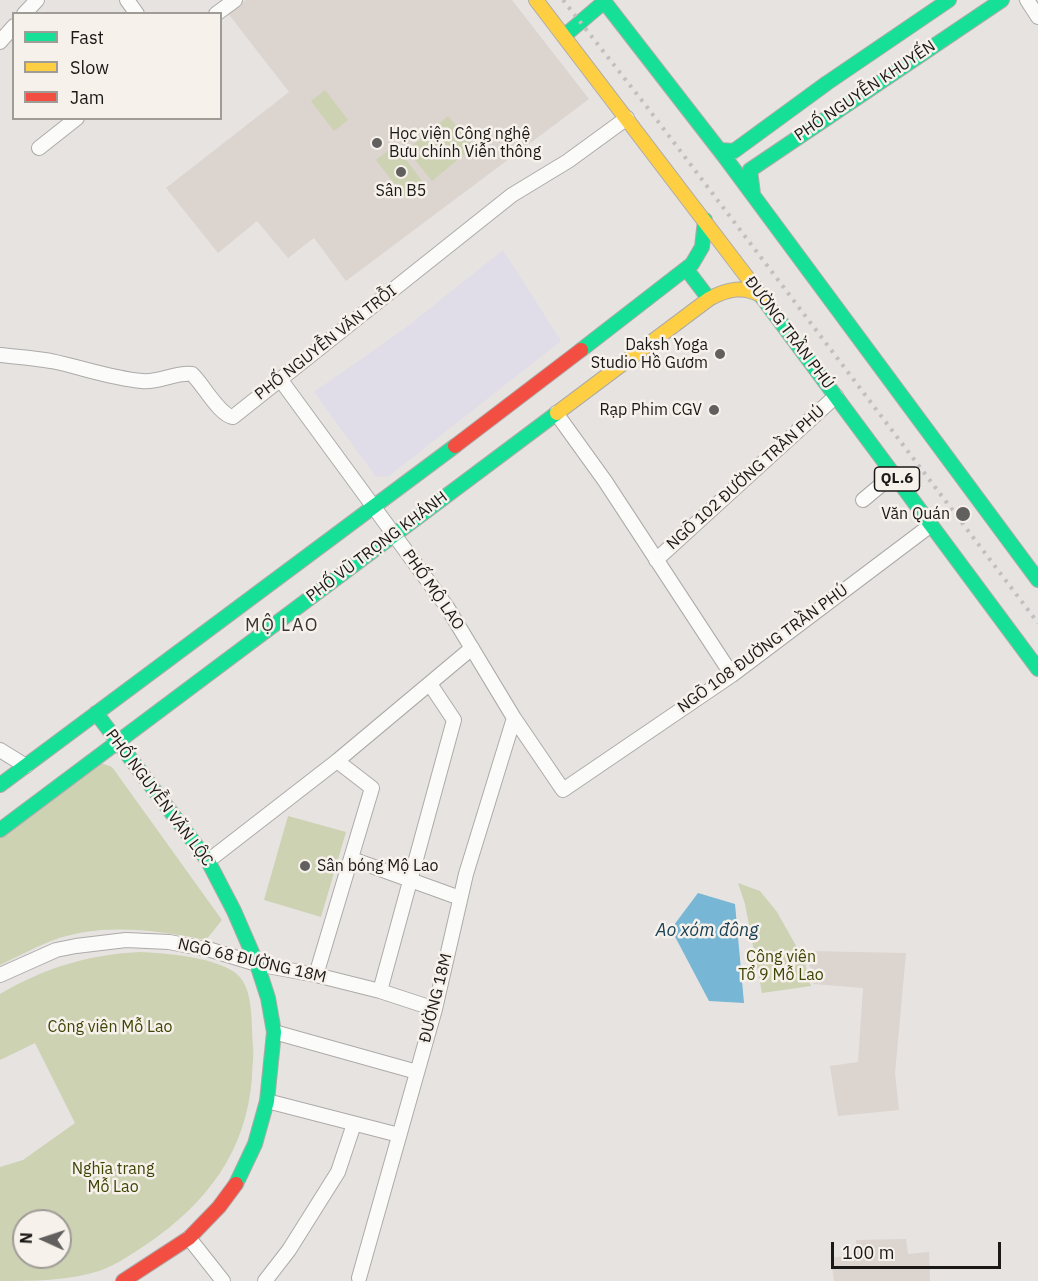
<!DOCTYPE html>
<meta charset="utf-8">
<style>
body{margin:0}
#map{position:relative;width:1038px;height:1281px;overflow:hidden;background:#e6e3e1;font-family:"IBM Plex Sans",sans-serif}
canvas{display:block}
.legend{position:absolute;left:12px;top:12px;width:210px;height:108px;box-sizing:border-box;background:#f7f1eb;border:2px solid #9f9b96;margin:0;padding:8px 10px;list-style:none;font-size:18px;color:#1b1917}
.legend li{display:flex;align-items:center;gap:12px;height:30px}
.legend b{width:30px;border:2px solid #9f9b96}
.north{position:absolute;left:12px;top:1209px;width:60px;height:60px;box-sizing:border-box;background:#f7f1eb;border:2px solid #9f9b96;border-radius:50%;rotate:273deg;font-size:16px;font-weight:700;line-height:24px;text-align:center;color:#1b1917}
.north::after{content:'';display:block;margin:auto;width:21px;height:27px;background:#62605e;clip-path:polygon(50% 0,100% 100%,50% 72%,0 100%)}
.scale{position:absolute;left:831px;top:1242px;width:170px;height:27px;box-sizing:border-box;border:3px solid #1b1917;border-top:0;padding-left:8px;font-size:18px;line-height:21px;white-space:nowrap;color:#1b1917;-webkit-text-stroke:4px #f7f1eb;paint-order:stroke}
</style>
<div id="map">
<canvas width="1038" height="1281"></canvas>
<ul class="legend">
<li><b style="height:8px;background:#16e098"></b>Fast</li>
<li><b style="height:8px;background:#ffcf43"></b>Slow</li>
<li><b style="height:8px;background:#f24e42"></b>Jam</li>
</ul>
<div class="north">N</div>
<div class="scale">100 m</div>
</div>
<script>
const g = document.querySelector('canvas').getContext('2d');
g.lineJoin = 'round';
function fill(path, color) { g.fillStyle = color; g.fill(path, 'evenodd'); }
function stroke(path, color, width, dash) { g.strokeStyle = color; g.lineWidth = width; g.lineCap = dash ? 'butt' : 'round'; g.setLineDash(dash || []); g.stroke(path); }
function drawText(font, color, halo, rows, align = 'center') {
  g.font = font + ' "IBM Plex Sans",sans-serif'; g.lineWidth = 5; g.setLineDash([]); g.textBaseline = 'middle'; g.strokeStyle = halo; g.fillStyle = color; for (const [text, x, y, turn = 0] of rows) {
    g.save(); g.translate(x, y); g.rotate((+turn || 0) * Math.PI / 180); g.textAlign = isNaN(turn) ? turn : align; if (halo) g.strokeText(text, 0, 0); g.fillText(text, 0, 0); g.restore();
  }
}
fill(new Path2D(`
 M503 250 561 341 389 476 376 477 314 392 404 329Z`), '#e0dde8');
fill(new Path2D(`
 M246 0H512L589 99 346 281 314 238 288 258 257 221 218 253 166 188 289 92 227 12Z
 M807 951 906 953 895 1073 899 1110 838 1116 830 1066 858 1062 863 988 813 984Z
 M906 1239 908 1254 929 1252 930 1281H834L831 1258 857 1254 856 1240Z`), '#dcd4ce');
fill(new Path2D(`
 M325 90 348 120 334 131 311 101Z
 M448 116 473 147 432 181 407 150Z
 M395 145 425 185 407 200 376 160Z
 M101 763 112 767 222 920 206 940C156 930 100 922 51 941 33 948 17 957 0 965V838Z
 M288 816 346 832 321 917 264 900Z
 M738 883 760 891 777 912 804 960 811 986 762 993 745 904Z
 M139 952C164 953 220 957 239 976 254 992 251 1025 253 1046 254 1057 252 1067 252 1078 246 1152 207 1203 147 1244 132 1254 116 1265 99 1271 68 1281 32 1281 0 1281V1167L23 1160 75 1123 35 1043 0 1060V994C45 968 86 955 139 952ZM24 1221H60V1257H24Z`), '#cdd2b3');
fill(new Path2D(`
 M698 893 735 904 744 1003 709 1001 671 929Z`), '#77b6d5');
const street = new Path2D(`
 M127 0 137 14
 M1027 0 1038 17
 M24 14 37 0
 M216 14 235 0
 M0 42 14 26
 M39 148 77 118
 M0 355C17 357 34 358 51 361 81 367 110 378 142 381 159 383 175 372 192 374 203 384 219 415 233 417L512 195 568 161 627 118
 M280 379 447 607 514 718 563 790 732 675 931 525
 M556 413 605 481 732 675
 M863 500 894 474
 M656 560 836 396
 M0 750 26 766
 M352 859 460 898
 M208 861 337 761 472 648
 M0 975 56 950 76 946 126 940 169 942 211 950 257 964 316 975 380 991 435 1009
 M316 975 372 788 337 761
 M380 991 454 720 430 684
 M274 1032 417 1072
 M267 1101 399 1135
 M189 1238 223 1281
 M359 1278 435 1009 466 874 514 718
 M265 1281 289 1250 338 1172 354 1124`);
const fast = new Path2D(`
 M603 0 724 156 1038 580
 M564 36 604 2
 M720 150 734 151 827 83 949 0
 M753 194 750 170 1002 0
 M687 270 709 299
 M753 285 1038 669
 M581 350 692 264 702 247 705 220
 M96 713 208 861 234 911 257 964 268 998 274 1032 267 1101 255 1144 236 1184
 M0 785 455 446
 M0 830 557 413`);
const slow = new Path2D(`
 M536 0 753 285
 M557 413 709 299C727 289 744 285 762 296`);
const jam = new Path2D(`
 M455 446 581 350
 M123 1281 189 1238 219 1207 236 1184`);
stroke(street, '#adaba9', 16);
stroke(fast, '#adaba9', 16);
stroke(slow, '#adaba9', 16);
stroke(jam, '#adaba9', 16);
stroke(street, '#fbfbfa', 14);
stroke(fast, '#16e098', 14);
stroke(slow, '#ffcf43', 14);
stroke(jam, '#f24e42', 14);
stroke(new Path2D(`
 M563 0 647 107 1038 623`), '#c1bfbf', 4, [3, 6]);
for (const [x, y, r, color] of [
 [377,143,6,"#62605e"],
 [401,172,6,"#62605e"],
 [720,354,6,"#62605e"],
 [714,410,6,"#62605e"],
 [963,514,8,"#62605e"],
 [305,866,6,"#62605e"]
]) { const dot = new Path2D(); dot.arc(x, y, r, 0, 2 * Math.PI); g.fillStyle = color; g.fill(dot); stroke(dot, '#f7f1eb', 2); }
for (const [x, y, w] of [
 [897,479,45]
]) { const box = new Path2D(); box.roundRect(x - w / 2, y - 12, w, 24, 4.5); g.fillStyle = '#f7f1eb'; g.fill(box); stroke(box, '#1b1917', 1.5); }
drawText('bold 15px', '#1b1917', null, [
 ["QL.6",897,479]
]);
drawText('16px', '#1b1917', '#f7f1eb', [
 ["PHỐ NGUYỄN KHUYẾN",865,91,-34],
 ["ĐƯỜNG TRẦN PHÚ",789,333,53],
 ["PHỐ NGUYỄN VĂN TRỖI",326,343,-38],
 ["NGÕ 102 ĐƯỜNG TRẦN PHÚ",746,478,-42],
 ["PHỐ VŨ TRỌNG KHÁNH",377,547,-37],
 ["PHỐ MỘ LAO",433,590,55],
 ["NGÕ 108 ĐƯỜNG TRẦN PHÚ",763,649,-36],
 ["PHỐ NGUYỄN VĂN LỘC",159,798,53],
 ["NGÕ 68 ĐƯỜNG 18M",252,961,13],
 ["ĐƯỜNG 18M",436,998,-76]
]);
drawText('16px', '#1b1917', '#f7f1eb', [
 ["Học viện Công nghệ",389,134,"left"],
 ["Bưu chính Viễn thông",389,152,"left"],
 ["Sân B5",401,191,"center"],
 ["Daksh Yoga",708,345],
 ["Studio Hồ Gươm",708,363],
 ["Rạp Phim CGV",702,410],
 ["Văn Quán",950,514],
 ["Sân bóng Mộ Lao",317,866,"left"]
], 'right');
drawText('16px', '#3e4605', '#f7f1eb', [
 ["Công viên",781,957],
 ["Tổ 9 Mỗ Lao",781,975],
 ["Công viên Mỗ Lao",110,1027],
 ["Nghĩa trang",113,1169],
 ["Mỗ Lao",113,1187]
]);
g.letterSpacing = '1.5px';
drawText('18px', '#393531', '#f7f1eb', [
 ["MỘ LAO",282,626]
]);
g.letterSpacing = '0px';
drawText('italic 18px', '#1b4256', '#f7f1eb', [
 ["Ao xóm đông",707,931]
]);
</script>
